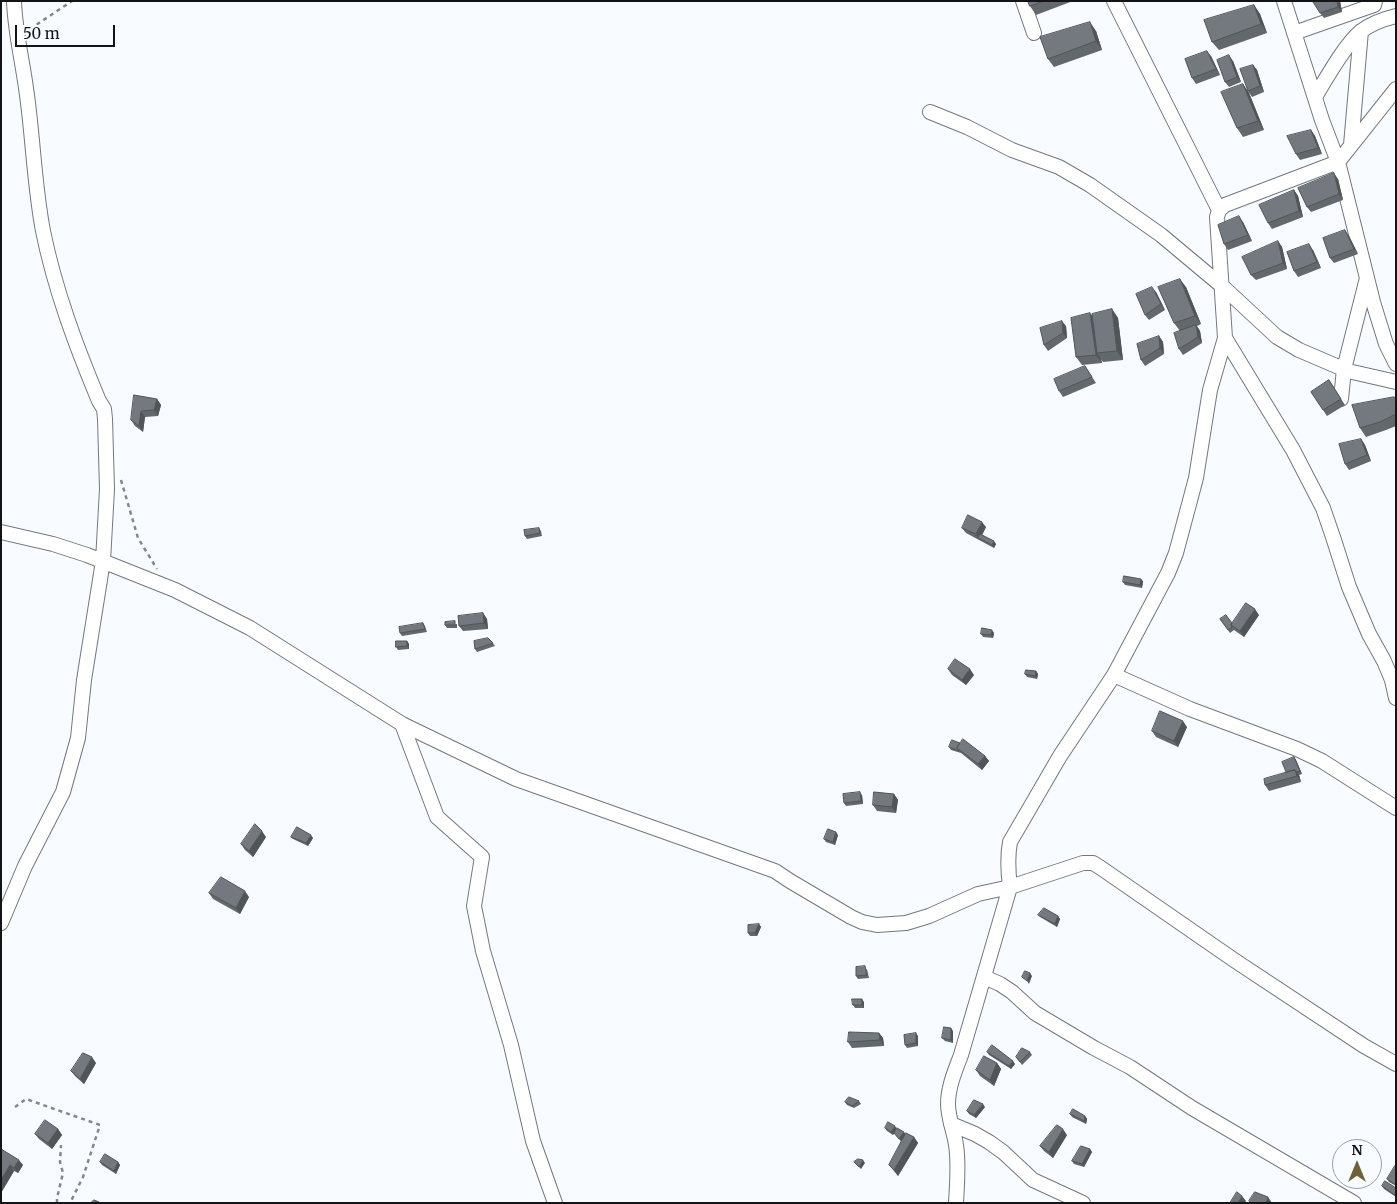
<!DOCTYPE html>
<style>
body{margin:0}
#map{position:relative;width:1397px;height:1204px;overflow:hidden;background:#f8fbff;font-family:Merriweather,serif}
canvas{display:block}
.frame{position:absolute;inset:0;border:2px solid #121416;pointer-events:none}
.north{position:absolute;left:1332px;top:1139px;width:50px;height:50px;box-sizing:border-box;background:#f8fbff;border:1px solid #9c9fa2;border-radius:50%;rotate:0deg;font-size:14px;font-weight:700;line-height:20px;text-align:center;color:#121416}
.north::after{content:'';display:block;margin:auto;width:18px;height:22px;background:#6f6431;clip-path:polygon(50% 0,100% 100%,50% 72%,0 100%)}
.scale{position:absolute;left:15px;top:25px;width:100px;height:22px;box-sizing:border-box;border:2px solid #121416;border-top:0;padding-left:6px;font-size:15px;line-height:18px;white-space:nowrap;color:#121416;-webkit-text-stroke:4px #f8fbff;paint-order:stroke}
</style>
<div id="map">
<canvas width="1397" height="1204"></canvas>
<div class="frame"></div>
<div class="north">N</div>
<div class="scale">50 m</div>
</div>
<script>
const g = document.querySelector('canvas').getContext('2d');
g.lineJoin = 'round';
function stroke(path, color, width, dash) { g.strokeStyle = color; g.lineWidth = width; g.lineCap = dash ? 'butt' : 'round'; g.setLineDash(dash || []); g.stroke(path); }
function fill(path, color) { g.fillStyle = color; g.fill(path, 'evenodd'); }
const minor = new Path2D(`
 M1023 1 1034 33
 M1114 1 1219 210
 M1284 1 1322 120 1338 162 1373 302 1386 344 1396 364
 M1294 33 1374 5 1375 1
 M1315 97C1326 79 1344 46 1360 32 1370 24 1383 19 1396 16
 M930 112 967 127 1012 150 1059 167 1090 185 1161 235 1222 286 1277 337 1299 350 1348 371 1396 382
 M1351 145 1361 31
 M1225 338 1293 450 1323 508 1333 537 1349 587 1369 634 1384 661 1392 680 1396 698
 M1341 399 1344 369 1367 278
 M1 532 53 544 87 555 175 590 250 628 402 724 516 779 775 871 790 881 851 917 862 922 877 925 906 923 929 916 978 894 1010 887 1083 863H1093L1101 868 1234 960 1364 1046 1396 1064
 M1114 675 1190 709 1297 749 1322 761 1396 808
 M402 724 437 817 482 857 474 906 483 951 511 1045 533 1141 555 1203
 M1 923 25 866 63 792 78 738 84 680 103 561 107 489 105 419 104 409 99 401C76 346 55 290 43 231 34 184 33 135 26 88 22 59 15 31 14 1
 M984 977 1000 984 1012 992 1035 1013 1094 1048 1130 1067 1192 1108 1354 1203
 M951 1124 975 1134 989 1142 1003 1152 1033 1180 1083 1203
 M956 1203C957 1184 959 1164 956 1145 954 1131 948 1118 948 1104 948 1087 955 1071 961 1055L1010 887C1008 871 1007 858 1010 842L1060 756 1114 675 1168 573 1176 553 1196 478 1210 390 1225 338 1217 217 1219 210 1225 205 1338 162 1396 89`);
stroke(minor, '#73787d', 16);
stroke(new Path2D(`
 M30 29 72 1
 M121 480 138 538 157 569
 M15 1107 26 1099 100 1125 83 1177 70 1203
 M57 1203V1198L63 1173 60 1162 61 1145`), '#84878a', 2.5, [4, 4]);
stroke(minor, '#fff', 14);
fill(new Path2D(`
 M1028 1H1073L1036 15 1030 6Z
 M1340 1 1342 12 1324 18 1320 13Z
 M1254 5 1260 14 1267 33 1219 50 1212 42Z
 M1096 31 1102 50 1054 67 1048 59Z
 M1211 56 1220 75 1196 84 1192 78Z
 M1233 61 1241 82 1229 87 1225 82Z
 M1253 65 1257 70 1264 92 1252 97 1248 91Z
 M1243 84 1249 93 1264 130 1243 137 1237 128Z
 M1311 130 1315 136 1322 154 1300 160 1296 154Z
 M1338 179 1343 200 1311 212 1307 207Z
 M1294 190 1298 196 1303 217 1272 229 1268 223Z
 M1243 222 1252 241 1228 250 1224 244Z
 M1349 236 1358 254 1334 263 1330 258Z
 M1278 241 1282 247 1287 269 1256 280 1251 275Z
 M1313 250 1321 268 1298 277 1294 271Z
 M1186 287 1201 324 1197 326 1200 331 1202 343 1183 355 1179 349 1180 331 1174 323Z
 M1156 292 1165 310 1149 320 1145 315Z
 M1112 309 1118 318 1123 360 1103 362 1101 359 1102 363 1082 365 1076 357 1092 316Z
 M1066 326 1067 338 1048 351 1044 345Z
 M1159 336 1163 342 1164 354 1145 366 1141 360Z
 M1085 366 1096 383 1063 397 1059 391Z
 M1329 380 1345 405 1327 416 1311 392Z
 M1396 398V426L1386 430 1366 437 1360 428Z
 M157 399 161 405 158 416 145 417 143 432 135 426 131 420Z
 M1361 439 1365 445 1371 461 1349 470 1345 464Z
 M986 527 982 535 996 544 994 548 966 533 962 528Z
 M539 528 541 531 542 536 527 539 525 536Z
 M1143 581 1142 588 1125 585 1123 582Z
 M483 613 487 619 488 629 463 631 459 626Z
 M1259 615 1244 637 1234 630 1230 633 1220 619 1232 623Z
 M423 623 425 626 427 632 402 636 400 633Z
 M457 624V628H447L445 625Z
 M994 633 993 638 983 637 981 634Z
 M407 641 409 644V649L398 650 396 647Z
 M493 643 495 646 477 652 475 649Z
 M948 669 974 675 966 685 952 675Z
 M1036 671 1038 674 1037 679 1027 677 1025 674Z
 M1187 727 1178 747 1156 737 1152 731Z
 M949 747 985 756 989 761 982 770 961 753 951 750Z
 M1294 757 1296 760 1302 774 1299 775 1301 782 1269 791 1265 785 1286 772Z
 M894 794 898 800 896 813 877 811 873 805Z
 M862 795 863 804 846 806 844 803Z
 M838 835 835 845 826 842 824 839Z
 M266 837 253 857 245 850 241 844Z
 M291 837 313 838 308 846 293 839Z
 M209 893 249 897 240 914 213 899Z
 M1038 915 1058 916 1060 919 1057 927 1040 917Z
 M759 924 761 927 757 936H750L748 933Z
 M867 969 869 978 858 979 856 976Z
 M864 1002V1008H855L853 1005Z
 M953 1031V1043L945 1041 942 1038Z
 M879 1033 883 1038 884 1046 852 1048 848 1042Z
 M918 1036V1046L907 1048 905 1045Z
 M987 1052 1015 1064 1011 1069 989 1055Z
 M1030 1052 1032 1055 1022 1065 1016 1057Z
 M96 1063 84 1084 75 1076 71 1071Z
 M997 1063 1001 1069 994 1086 980 1076 976 1070Z
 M859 1101 861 1104 854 1108 847 1105 845 1102Z
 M985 1107 976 1118 969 1114 967 1111Z
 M1070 1114 1085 1116 1087 1119 1086 1124 1072 1117Z
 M885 1128 896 1129 905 1134 914 1137 918 1143 898 1176 889 1165 903 1139 901 1141 894 1133 893 1135 887 1131Z
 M58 1129 62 1135 52 1149 39 1139 35 1134Z
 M1067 1135 1053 1158 1044 1151 1040 1146Z
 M1 1149 23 1165 18 1173 14 1171 1 1193Z
 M1090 1149 1092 1152 1084 1167 1074 1164 1072 1161Z
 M100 1162H118L120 1165 116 1174 102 1165Z
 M1396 1167V1186L1389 1182 1387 1179Z
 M1382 1186 1396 1188V1197L1384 1189Z`), '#63686c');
fill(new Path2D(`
 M1337 1H1340L1342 12 1338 7Z
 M1254 5 1260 14 1267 33 1261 24Z
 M1090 22 1096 31 1102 50 1096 41Z
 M1207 51 1211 56 1220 75 1216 69Z
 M1229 55 1233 61 1241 82 1237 77Z
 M1253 65 1257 70 1264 92 1260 86Z
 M1243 84 1249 93 1264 130 1258 121Z
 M1311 130 1315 136 1322 154 1318 148Z
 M1334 173 1338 179 1343 200 1339 194Z
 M1294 190 1298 196 1303 217 1299 211Z
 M1239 216 1243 222 1252 241 1248 235Z
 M1345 230 1349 236 1358 254 1354 249Z
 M1278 241 1282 247 1287 269 1283 263Z
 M1309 244 1313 250 1321 268 1317 262Z
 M1180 279 1186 287 1201 324 1195 316Z
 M1152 287 1156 292 1165 310 1161 304Z
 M1112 309 1118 318 1123 360 1117 351Z
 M1090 313 1097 322V353L1101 359 1102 363 1096 355Z
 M1062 321 1066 326 1067 338 1063 333Z
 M1196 325 1200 331 1202 343 1198 337Z
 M1159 336 1163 342 1164 354 1160 348Z
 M157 399 161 405 158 416 154 410Z
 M141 411 145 417 143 432 139 426Z
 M1361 439 1365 445 1371 461 1367 455Z
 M982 522 986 527 980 539 978 538 976 534Z
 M994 541 996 544 994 548 992 545Z
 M1141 579 1143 581 1142 588 1140 585Z
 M1255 609 1259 615 1244 637 1240 631Z
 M483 613 487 619 488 629 484 623Z
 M992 630 994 633 993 638 991 635Z
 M407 641 409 644V649L407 646Z
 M970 669 974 675 966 685 962 680Z
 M1036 671 1038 674 1037 679 1035 676Z
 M1183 721 1187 727 1178 747 1174 741Z
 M985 756 989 761 982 770 978 764Z
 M1294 757 1296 760 1302 774 1300 771Z
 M1295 770 1299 775 1301 782 1297 776Z
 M860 792 862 795 863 804 861 801Z
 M894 794 898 800 896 813 892 807Z
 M262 831 266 837 253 857 249 851Z
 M836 832 838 835 835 845 833 842Z
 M311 835 313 838 308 846 306 843Z
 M245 891 249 897 240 914 236 908Z
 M1058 916 1060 919 1057 927 1055 924Z
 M759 924 761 927 757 936 755 933Z
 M1030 973 1032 976 1029 984 1027 981Z
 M862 999 864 1002V1008L862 1005Z
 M951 1028 953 1031V1043L951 1040Z
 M879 1033 883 1038 884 1046 880 1040Z
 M916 1033 918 1036V1046L916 1043Z
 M92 1057 96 1063 84 1084 80 1079Z
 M1013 1061 1015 1064 1011 1069 1009 1066Z
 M997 1063 1001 1069 994 1086 990 1080Z
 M983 1104 985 1107 976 1118 974 1115Z
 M1085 1116 1087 1119 1086 1124 1084 1121Z
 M895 1126 897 1129 893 1135 891 1132Z
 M58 1129 62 1135 52 1149 48 1143Z
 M1063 1129 1067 1135 1053 1158 1049 1152Z
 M904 1132 906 1135 901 1141 899 1139Z
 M914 1137 918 1143 898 1176 894 1170Z
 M1090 1149 1092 1152 1084 1167 1082 1164Z
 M19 1160 23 1165 18 1173 14 1168Z
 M863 1160 865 1163 861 1169 859 1167Z
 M118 1162 120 1165 116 1174 114 1171Z
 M10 1165 14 1171 1 1193V1180Z
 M1242 1196 1246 1201 1245 1203H1238Z
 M1268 1197 1272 1203H1266Z`), '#505558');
const building = new Path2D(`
 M1028 1H1044L1030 6Z
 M1316 1H1337L1338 7 1320 13 1313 2Z
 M1254 5 1261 24 1212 42 1204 20Z
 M1090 22 1096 41 1048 59 1040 37Z
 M1207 51 1216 69 1192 78 1185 59Z
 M1229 55 1237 77 1225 82 1217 60Z
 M1253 65 1260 86 1248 91 1240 69Z
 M1243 84 1258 121 1237 128 1221 92Z
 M1311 130 1318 148 1296 154 1287 136Z
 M1334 173 1339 194 1307 207 1298 188Z
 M1294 190 1299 211 1268 223 1259 205Z
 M1239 216 1248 235 1224 244 1218 225Z
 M1345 230 1354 249 1330 258 1323 238Z
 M1278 241 1283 263 1251 275 1242 257Z
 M1309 244 1317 262 1294 271 1287 252Z
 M1180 279 1195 316 1174 323 1158 287Z
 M1152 287 1161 304 1145 315 1136 294Z
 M1112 309 1117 351 1097 353 1092 314Z
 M1090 313 1096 355 1076 357 1071 318Z
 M1062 321 1063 333 1044 345 1040 328Z
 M1196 325 1198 337 1179 349 1174 333Z
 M1159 336 1160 348 1141 360 1137 344Z
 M1085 366 1092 377 1059 391 1054 379Z
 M1329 380 1341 399 1323 410 1311 392Z
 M134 395 157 399 154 410 141 411 139 426 131 420Z
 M1394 397 1396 398V414L1380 422 1360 428 1352 405Z
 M1361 439 1367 455 1345 464 1339 444Z
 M968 515 982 522 976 534 962 528Z
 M539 528 540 533 525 536 524 530Z
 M980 534 994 541 992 545 978 538Z
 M1124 576 1141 579 1140 585 1123 582Z
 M1246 603 1255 609 1240 631 1231 625Z
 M483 613 484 623 459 626 458 616Z
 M1226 615 1232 623 1231 625 1232 627 1228 630 1220 619Z
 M455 621V625H445V622Z
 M423 623 425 629 400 633 399 627Z
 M982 628 992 630 991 635 981 634Z
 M488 638 493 643 475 649 474 641Z
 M396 641H407V646L396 647Z
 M955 659 970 669 962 680 948 669Z
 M1026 670 1036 671 1035 676 1025 674Z
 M1160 711 1183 721 1174 741 1152 731Z
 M963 739 985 756 978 764 957 748Z
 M952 740 960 743 957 748 959 751 949 747Z
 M1294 757 1300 771 1297 772 1295 770 1286 772 1282 762Z
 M1295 770 1297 776 1265 785 1264 779Z
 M860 792 861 801 844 803 843 794Z
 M874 792 894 794 892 807 873 805Z
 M255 824 262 831 249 851 241 844Z
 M297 827 311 835 306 843 291 837Z
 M828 829 836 832 833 842 824 839Z
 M221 877 245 891 236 908 209 893Z
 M1044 908 1058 916 1055 924 1038 915Z
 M759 924 755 933H748V925Z
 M865 966 867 975 856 976V967Z
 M1025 971 1030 973 1027 981 1022 977Z
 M852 999H862V1005H853Z
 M944 1027 951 1028V1040L942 1038Z
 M849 1032 879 1033 880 1040 848 1042Z
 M916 1033V1043L905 1045 904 1035Z
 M992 1045 1013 1061 1009 1066 987 1052Z
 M1022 1048 1030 1052 1020 1062 1016 1057Z
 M83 1053 92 1057 80 1079 71 1071Z
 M984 1056 997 1063 990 1080 976 1070Z
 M849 1097 859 1101 852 1106 845 1102Z
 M974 1100 983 1104 974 1115 967 1111Z
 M1073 1109 1085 1116 1084 1121 1070 1114Z
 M45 1120 58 1129 48 1143 35 1134Z
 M888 1122 895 1126 891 1132 885 1128Z
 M1057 1125 1063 1129 1049 1152 1040 1146Z
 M897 1128 904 1132 899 1139 894 1133Z
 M906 1133 914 1137 894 1170 889 1165Z
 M1081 1146 1090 1149 1082 1164 1072 1161Z
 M1 1149 19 1160 14 1168 10 1165 1 1180Z
 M105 1154 118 1162 114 1171 100 1162Z
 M858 1159 863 1160 859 1167 854 1162Z
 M1395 1166 1396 1167V1185L1387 1179Z
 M1385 1181 1396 1188V1196L1382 1186Z
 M1237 1192 1242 1196 1238 1203H1230Z
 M1255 1192 1268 1197 1266 1203H1251L1249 1201Z
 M94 1200 99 1202 100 1203H91Z`);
fill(building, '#73797e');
stroke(building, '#505558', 1);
</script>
